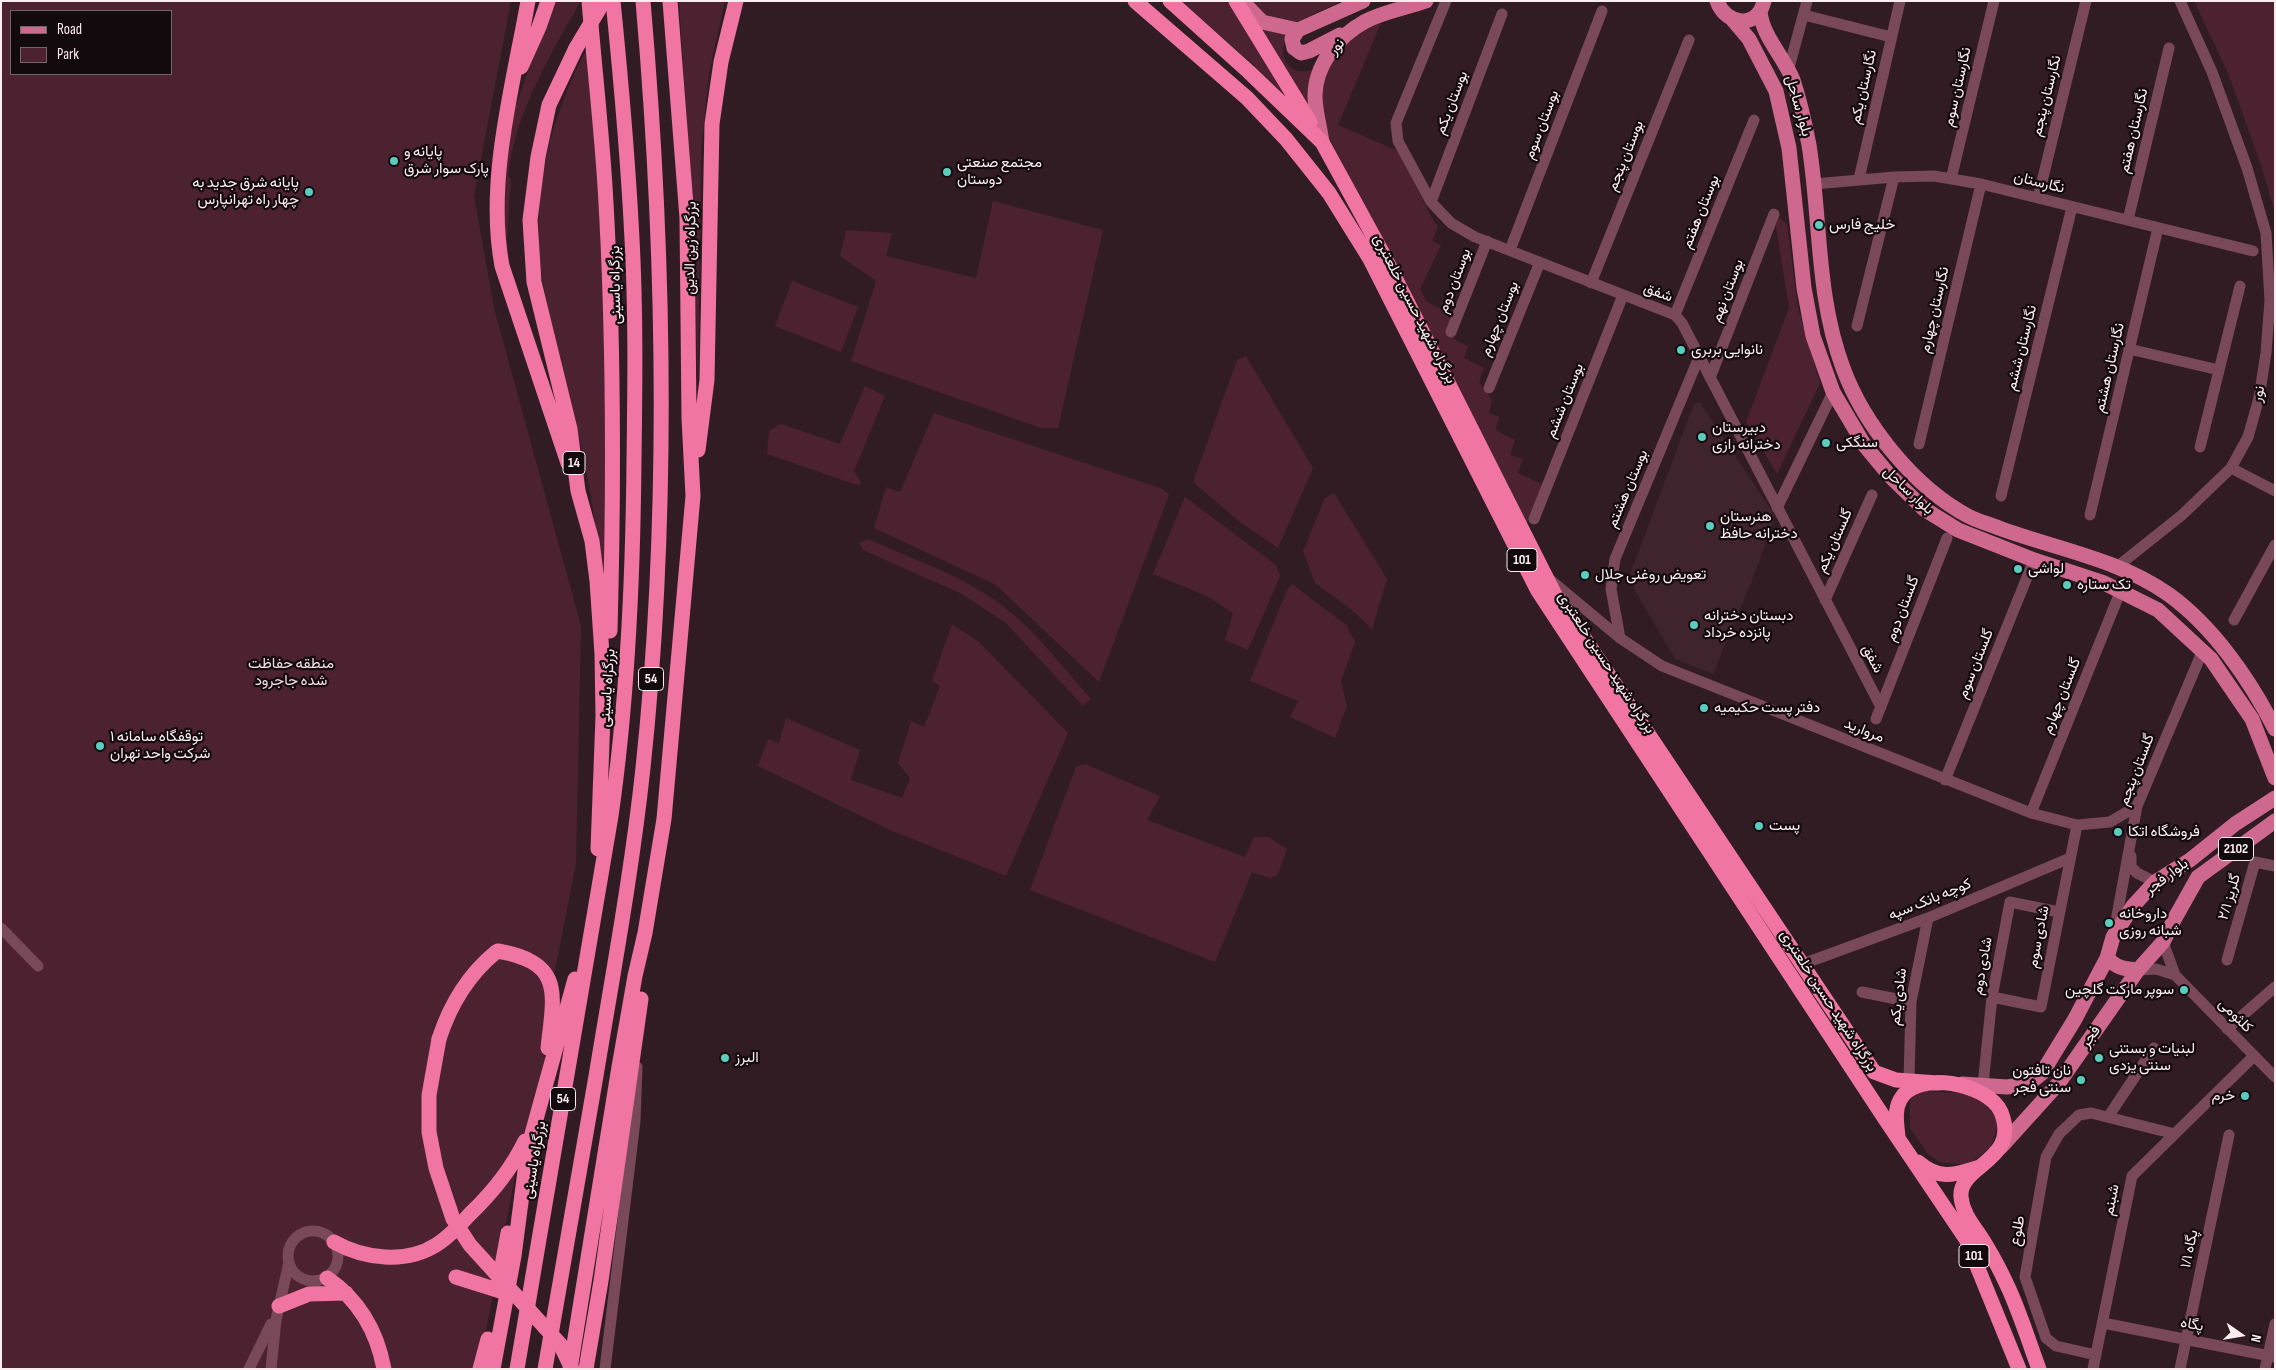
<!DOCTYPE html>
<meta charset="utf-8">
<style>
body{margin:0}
#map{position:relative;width:2276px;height:1370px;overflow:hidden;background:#311c23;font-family:"Sofia Sans Condensed",sans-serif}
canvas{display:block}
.frame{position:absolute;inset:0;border:2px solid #fcedf1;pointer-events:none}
.legend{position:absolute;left:10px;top:10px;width:162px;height:65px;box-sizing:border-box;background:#130a0d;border:1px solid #706568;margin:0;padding:6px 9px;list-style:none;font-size:15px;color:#fcedf1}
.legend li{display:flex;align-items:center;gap:10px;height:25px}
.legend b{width:25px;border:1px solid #706568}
.north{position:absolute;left:2216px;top:1310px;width:50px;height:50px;-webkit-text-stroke:4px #130a0d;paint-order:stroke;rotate:103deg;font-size:14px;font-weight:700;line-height:20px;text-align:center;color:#fcedf1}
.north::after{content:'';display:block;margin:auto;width:18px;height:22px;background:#fcedf1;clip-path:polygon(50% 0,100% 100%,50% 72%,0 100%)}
</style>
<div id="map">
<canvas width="2276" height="1370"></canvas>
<div class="frame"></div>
<ul class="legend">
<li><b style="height:6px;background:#ce688e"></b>Road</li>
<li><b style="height:14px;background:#4c2231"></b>Park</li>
</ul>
<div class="north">N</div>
</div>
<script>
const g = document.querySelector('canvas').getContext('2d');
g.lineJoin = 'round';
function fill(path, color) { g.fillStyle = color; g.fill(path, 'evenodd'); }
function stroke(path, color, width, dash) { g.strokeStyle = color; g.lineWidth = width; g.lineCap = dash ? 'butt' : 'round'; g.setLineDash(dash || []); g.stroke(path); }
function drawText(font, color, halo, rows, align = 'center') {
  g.font = font + ' "Sofia Sans Condensed",Vazirmatn,sans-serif'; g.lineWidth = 4.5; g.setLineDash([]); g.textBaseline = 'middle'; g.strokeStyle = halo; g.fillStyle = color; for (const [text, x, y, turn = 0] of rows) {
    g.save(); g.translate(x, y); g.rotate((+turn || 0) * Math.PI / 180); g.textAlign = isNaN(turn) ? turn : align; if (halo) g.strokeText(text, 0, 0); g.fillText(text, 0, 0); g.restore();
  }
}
fill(new Path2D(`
 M1700 402 1775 516 1753 578 1713 674 1675 659 1635 591 1630 574 1694 404Z`), '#3f242d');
fill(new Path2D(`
 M1 1H511L474 196 494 308 581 626 576 863 544 1027 545 1062 522 1138 483 1347 477 1369H1ZM11 11H171V74H11Z
 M552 1H581C551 52 514 116 508 176L511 179 507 239 509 262 499 207 515 108Z
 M679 1H725L709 73 701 152 698 394 694 230Z
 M1181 1H1229L1299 111 1257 68Z
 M1247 1H1341L1293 24 1268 20Z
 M2194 1H2275V213L2261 165 2228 73Z
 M1247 15 1290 34C1280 43 1281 64 1295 70 1301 72 1309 71 1315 70L1311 110Z
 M1381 23 1338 125 1398 151 1434 222 1438 226 1432 241 1441 245 1420 289 1427 302 1450 313 1455 340 1468 346 1464 358 1484 368 1479 382 1492 400 1489 413 1499 417 1496 428 1497 431 1515 440 1510 455 1523 459 1518 473 1542 484 1526 526 1326 131 1319 94 1333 54 1365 28Z
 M589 44 597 150 606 392V615C600 553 592 492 578 432 567 384 553 337 544 288 528 201 548 122 589 44Z
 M993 201 1103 230 1058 428H1041L851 361 876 281 840 256 846 230 892 233 886 256 976 278Z
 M1774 214 1787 224 1798 308 1820 383 1777 474 1746 422 1789 308Z
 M792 281 858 307 841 352 775 326Z
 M1246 356 1313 468 1278 548 1240 522 1193 482 1237 360Z
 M865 386 885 396 854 471 861 482 860 486 767 454 769 431 781 424 840 444Z
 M934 413 1163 489 1169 495 1099 682 996 585 874 528 886 487 900 492Z
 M1334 493 1387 579 1372 629 1352 610 1315 583 1303 551 1325 498Z
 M1185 497 1276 565 1280 576 1248 650 1225 640 1233 613 1207 596 1153 574Z
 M868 539C914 560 968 577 1008 610 1039 635 1064 669 1091 699L1083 706 1006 623 960 593 863 550 859 543Z
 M1292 584 1346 625 1355 642 1341 681 1347 706 1335 738 1290 717 1298 701 1250 681 1287 590Z
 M952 624 979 642 1068 733 1006 876 892 831 758 766 768 739 779 743 786 718 860 750 851 780 902 798 910 778 898 763 911 721 924 727 940 686 932 681Z
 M1085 764 1160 796 1147 820 1245 857 1254 837H1268L1287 849 1278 875 1270 878 1252 872 1215 962 1030 890 1076 767Z
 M1917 1091 1968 1093 1985 1104 1999 1122 1991 1147 1968 1165 1939 1162 1927 1153 1910 1128V1101Z`), '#4c2231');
stroke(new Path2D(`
 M1446 1 1396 123 1398 141 1431 202 1451 223 1475 237 1675 315 1682 323 1881 707
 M1804 15 1891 37
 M1790 64 1807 1
 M1859 179 1900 1
 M1951 179 1994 1
 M1814 184 1894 177 1934 176 1981 184 2253 251
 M2038 198 2086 1
 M1431 202 1502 14
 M2128 220 2169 48
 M1510 250 1602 11
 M1591 283 1689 40
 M1675 315 1754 120
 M1857 326 1894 177
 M1451 332 1487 241
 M2129 349 2219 370
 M1710 378 1774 214
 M1489 388 1540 262
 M1919 444 1981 184
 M2200 447 2240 286
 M2231 468 2275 491
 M2001 496 2072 207
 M1777 508 1833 392
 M2090 515 2158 228
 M1534 519 1623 295
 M2118 566 2182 515 2231 468 2248 437 2259 398 2266 353 2270 300 2266 233 2247 168 2212 72 2180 1
 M1548 578 1620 638 1662 666 2031 813 2077 825 2110 822 2137 806
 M1825 600 1872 495
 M2234 620 2275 545
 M1620 638 1611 589 1615 559 1699 357
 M1876 719 1947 538
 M1945 780 2034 560
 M2031 813 2121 590
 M2131 856V867L2137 873 2155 882
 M1 928 38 966
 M2114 932 2137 806 2203 650
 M2163 942 2175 975 2275 1077
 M2227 960 2255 862 2275 866
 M1800 965 1928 918 2070 858
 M2138 970 2156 969 2175 975
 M1862 992 1911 1002
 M1992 997 2041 1007 2077 825
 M2227 1029 2275 987
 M1909 1081 1911 1002 1928 918
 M1983 1085 1992 997 2010 902 2059 912
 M2108 1117 2154 1048
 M288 1256a25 25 0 1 1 50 0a25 25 0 1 1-50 0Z
 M2103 1323 2275 1357
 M2096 1355 2056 1346 2046 1338 2025 1277 2046 1157 2059 1134 2079 1115 2091 1113 2175 1134
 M249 1369 271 1324
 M271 1369 276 1320 289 1262
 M605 1369 635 1121 637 1067
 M2093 1369 2132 1176 2254 1056
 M2180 1369 2229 1135
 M2265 1369 2275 1324`), '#794859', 11);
stroke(new Path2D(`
 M1242 1 1262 22 1298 30 1363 1
 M1717 1C1726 26 1758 29 1764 1
 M1760 11C1762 36 1784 57 1793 80 1800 101 1805 124 1809 145 1821 220 1816 296 1843 368 1864 425 1914 487 1968 516 1977 521 1989 524 1999 528 2056 549 2118 559 2168 594 2213 626 2250 680 2275 729
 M1732 19 1749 39 1776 91 1789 148 1804 288 1813 336 1833 392 1865 446 1890 476 1924 509 1958 530 2034 560 2104 583 2158 610 2211 659 2252 719 2275 778
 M1298 30 1292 39 1294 48 1301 53 1309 51 1340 35
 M1322 142C1320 127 1315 111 1315 96 1315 66 1337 37 1364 22 1382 12 1406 8 1426 1
 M2107 958C2117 968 2124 969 2138 970
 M1962 1084 2007 1087 2028 1084 2042 1073 2075 1019 2107 958 2113 937 2133 906 2155 882 2190 860 2235 824 2275 798
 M2001 1147 2058 1084 2138 970 2163 942 2175 918 2198 877 2275 821`), '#ce688e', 15);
stroke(new Path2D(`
 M528 1C513 86 486 181 502 266L568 463
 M589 1C594 63 601 124 605 186 614 334 614 483 610 631
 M1135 1 1247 98 1286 139 1329 193 1370 259 1538 591 1885 1119 1966 1239 2019 1369
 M1170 1 1249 72 1322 142 1382 252 1554 593 1874 1072 1896 1080 1938 1083
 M1236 1 1310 122
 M576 48 549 105 538 157 530 220 534 282 570 429 578 491 592 541 597 581 602 654 603 716 598 849
 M521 67 539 27 548 1
 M698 450 707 380 712 124 721 62 736 1
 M498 951C564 963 554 993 548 1048
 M439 1039C450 1005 468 975 496 952
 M1898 1137C1897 1125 1894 1111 1900 1100 1916 1069 1988 1083 2001 1112 2021 1161 1958 1165 1961 1197 1963 1217 1978 1230 1987 1247 1995 1260 2002 1274 2008 1287 2020 1313 2029 1342 2039 1369
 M1918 1162C1940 1181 1954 1175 1980 1167
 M334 1242C364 1259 406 1264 436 1245 449 1237 460 1225 470 1214 493 1192 511 1170 525 1141
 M327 1278C359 1300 377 1331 384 1369
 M498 1287 508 1233
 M279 1306 309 1294 346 1293
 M480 1369 488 1339
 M493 1369 514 1256 528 1148 575 979
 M517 1369 611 816C628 698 633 580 634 460 635 387 636 312 632 239 628 159 621 80 613 1
 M545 1369C562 1271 579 1173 596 1076 613 973 632 871 643 768 670 513 665 256 643 1
 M570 1369 619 1067 635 976 645 933 664 819 693 496 689 418 687 218 670 1
 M586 1369 601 1281 641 999`), '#f075a3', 15);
stroke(new Path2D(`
 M576 48 604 1
 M439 1039 429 1095V1132L436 1168 453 1219 470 1245 560 1344 572 1369
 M456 1277 513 1295`), '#f075a3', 15);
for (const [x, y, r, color] of [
 [394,161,5,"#59cebe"],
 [947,172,5,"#59cebe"],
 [309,192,5,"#59cebe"],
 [1819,225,5,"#59cebe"],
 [1681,350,5,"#59cebe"],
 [1702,437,5,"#59cebe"],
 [1826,443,5,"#59cebe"],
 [1710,526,5,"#59cebe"],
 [2018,569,5,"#59cebe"],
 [1585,575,5,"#59cebe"],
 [2067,585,5,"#59cebe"],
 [1694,625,5,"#59cebe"],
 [1704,708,5,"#59cebe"],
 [100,746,5,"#59cebe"],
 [1759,826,5,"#59cebe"],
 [2118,832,5,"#59cebe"],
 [2109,923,5,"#59cebe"],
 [2184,990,5,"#59cebe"],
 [725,1058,5,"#59cebe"],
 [2099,1058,5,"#59cebe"],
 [2081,1080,5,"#59cebe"],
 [2245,1096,5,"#59cebe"]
]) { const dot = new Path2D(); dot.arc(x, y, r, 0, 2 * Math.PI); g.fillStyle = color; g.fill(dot); stroke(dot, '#130a0d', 2); }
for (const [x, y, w] of [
 [574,463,22],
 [1522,560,30],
 [651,679,25],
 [2236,849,35],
 [563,1099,25],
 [1974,1256,30]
]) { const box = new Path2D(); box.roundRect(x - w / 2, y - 11.5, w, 23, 4); g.fillStyle = '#130a0d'; g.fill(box); stroke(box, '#fcedf1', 1); }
drawText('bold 14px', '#fcedf1', null, [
 ["14",574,463],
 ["101",1522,560],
 ["54",651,679],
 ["2102",2236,849],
 ["54",563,1099],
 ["101",1974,1256]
]);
drawText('15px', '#fcedf1', '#130a0d', [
 ["نور",1337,47,-48],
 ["نگارستان یکم",1864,87,-77],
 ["نگارستان سوم",1958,87,-77],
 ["نگارستان پنجم",2047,96,-76],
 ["بوستان یکم",1452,103,-69],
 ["بلوار ساحل",1798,106,74],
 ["بوستان سوم",1542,125,-69],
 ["نگارستان هفتم",2134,131,-77],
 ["بوستان پنجم",1626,156,-68],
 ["نگارستان",2039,183,14],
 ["بوستان هفتم",1701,212,-68],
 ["بزرگراه زین الدین",691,248,-89],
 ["بوستان دوم",1455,281,-69],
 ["بزرگراه یاسینی",616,285,-91],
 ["بوستان نهم",1728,291,-69],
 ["شفق",1658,293,21],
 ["بزرگراه شهید حسین خلعتبری",1414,309,63],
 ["نگارستان چهارم",1935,310,-77],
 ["بوستان چهارم",1500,319,-68],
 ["نگارستان ششم",2022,348,-76],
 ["نگارستان هشتم",2110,368,-77],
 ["نور",2259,394,-78],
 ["بوستان ششم",1565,401,-68],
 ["بوستان هشتم",1628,489,-67],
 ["بلوار ساحل",1908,491,43],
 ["گلستان یکم",1835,541,-66],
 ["گلستان دوم",1903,609,-69],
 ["شفق",1872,659,62],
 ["بزرگراه شهید حسین خلعتبری",1606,663,57],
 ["گلستان سوم",1976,664,-68],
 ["بزرگراه یاسینی",608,688,-86],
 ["گلستان چهارم",2062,696,-68],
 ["مروارید",1864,731,22],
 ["گلستان پنجم",2137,770,-69],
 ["بلوار فجر",2167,877,-37],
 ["گلریز ۲/۱",2230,897,-74],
 ["کوچه بانک سپه",1930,900,-22],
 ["شادی سوم",2039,937,-79],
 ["شادی دوم",1983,966,-80],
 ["شادی یکم",1899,997,-83],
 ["بزرگراه شهید حسین خلعتبری",1828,1001,57],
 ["کلثومی",2235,1016,45],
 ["فجر",2091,1037,-55],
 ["بزرگراه یاسینی",535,1160,-80],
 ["شبنم",2112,1200,-79],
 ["طلوع",2018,1231,-80],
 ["پگاه ۱/۱",2190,1249,-78],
 ["پگاه",2192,1325,11]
]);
drawText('15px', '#fcedf1', '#130a0d', [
 ["پایانه و",404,152],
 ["پارک‌ سوار شرق",404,169],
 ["مجتمع صنعتی",957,163],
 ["دوستان",957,180],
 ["پایانه شرق جدید به",299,183,"right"],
 ["چهار راه تهرانپارس",299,200,"right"],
 ["خلیج فارس",1829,225],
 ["نانوایی بربری",1691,350],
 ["دبیرستان",1712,428],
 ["دخترانه رازی",1712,445],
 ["سنگکی",1836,443],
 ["هنرستان",1720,517],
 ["دخترانه حافظ",1720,534],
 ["لواشی",2028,569],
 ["تعویض روغنی جلال",1595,575],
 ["تک ستاره",2077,585],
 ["دبستان دخترانه",1704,616],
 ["پانزده خرداد",1704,633],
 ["دفتر پست حکیمیه",1714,708],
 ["توقفگاه سامانه ۱",110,737],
 ["شرکت واحد تهران",110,754],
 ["پست",1769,826],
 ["فروشگاه اتکا",2128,832],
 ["داروخانه",2119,914],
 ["شبانه روزی",2119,931],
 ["سوپر مارکت گلچین",2174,990,"right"],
 ["لبنیات و بستنی",2109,1049],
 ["سنتی یزدی",2109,1066],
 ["البرز",735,1058],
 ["نان تافتون",2071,1071,"right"],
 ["سنتی فجر",2071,1088,"right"],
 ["خرم",2235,1096,"right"]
], 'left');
drawText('15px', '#f3dde4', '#130a0d', [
 ["منطقه حفاظت",291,664],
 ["شده جاجرود",291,681]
]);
</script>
